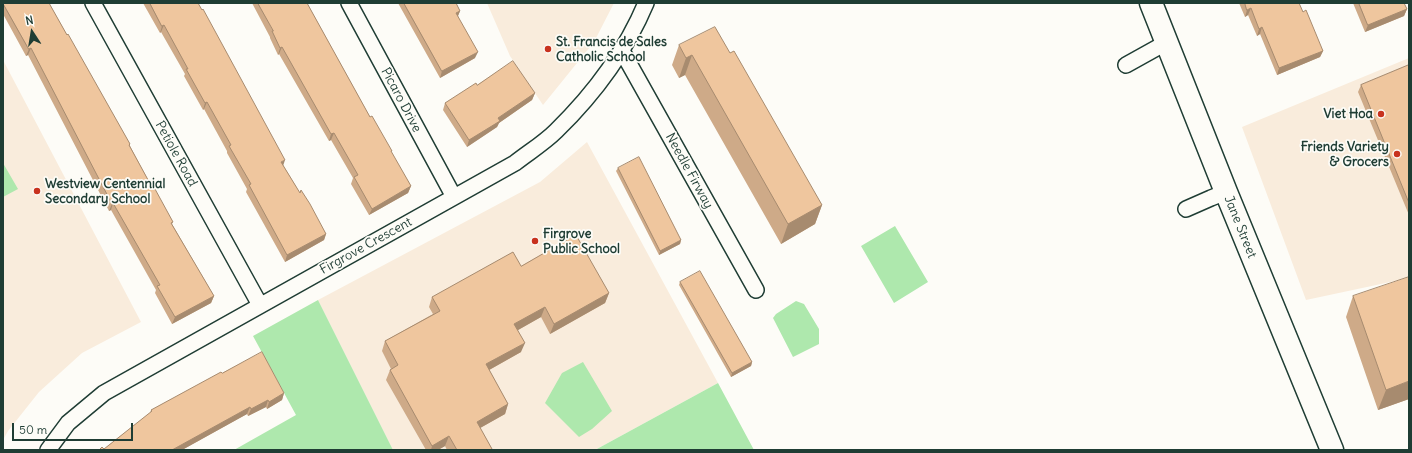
<!DOCTYPE html>
<style>
body{margin:0}
#map{position:relative;width:1412px;height:453px;overflow:hidden;background:#fdfcf7;font-family:Delius,sans-serif}
canvas{display:block}
.frame{position:absolute;inset:0;border:4px solid #1f3d34;pointer-events:none}
.north{position:absolute;left:12px;top:12px;width:40px;height:40px;-webkit-text-stroke:3px #fdfcf7;paint-order:stroke;rotate:348deg;font-size:11px;font-weight:700;line-height:16px;text-align:center;color:#1f3d34}
.north::after{content:'';display:block;margin:auto;width:14px;height:18px;background:#1f3d34;clip-path:polygon(50% 0,100% 100%,50% 72%,0 100%)}
.scale{position:absolute;left:12px;top:423px;width:121px;height:18px;box-sizing:border-box;border:2px solid #1f3d34;border-top:0;padding-left:5px;font-size:12px;line-height:14px;white-space:nowrap;color:#1f3d34;-webkit-text-stroke:3px #fdfcf7;paint-order:stroke}
</style>
<div id="map">
<canvas width="1412" height="453"></canvas>
<div class="frame"></div>
<div class="north">N</div>
<div class="scale">50 m</div>
</div>
<script>
const g = document.querySelector('canvas').getContext('2d');
g.lineJoin = 'round';
function fill(path, color) { g.fillStyle = color; g.fill(path, 'evenodd'); }
function stroke(path, color, width, dash) { g.strokeStyle = color; g.lineWidth = width; g.lineCap = dash ? 'butt' : 'round'; g.setLineDash(dash || []); g.stroke(path); }
function drawText(font, color, halo, rows, align = 'center') {
  g.font = font + ' Delius,sans-serif'; g.lineWidth = 3.5; g.setLineDash([]); g.textBaseline = 'middle'; g.strokeStyle = halo; g.fillStyle = color; for (const [text, x, y, turn = 0] of rows) {
    g.save(); g.translate(x, y); g.rotate((+turn || 0) * Math.PI / 180); g.textAlign = isNaN(turn) ? turn : align; if (halo) g.strokeText(text, 0, 0); g.fillText(text, 0, 0); g.restore();
  }
}
fill(new Path2D(`
 M487 3H614L594 42 543 105 510 56Z
 M1409 58V278L1306 300 1242 127Z
 M3 60 141 322 82 353 39 392 8 431 3 440Z
 M587 142 718 383 595 450H393L318 300 540 182Z`), '#f9ecdc');
fill(new Path2D(`
 M3 163 18 189 3 197Z
 M895 226 928 282 894 303 861 246Z
 M318 300 393 450H234L296 415 253 336Z
 M796 301 804 304 819 329V344L793 357 773 318 776 314Z
 M583 362 612 411 592 429 579 437 545 403 562 373Z
 M718 383 754 450H595Z`), '#aee8ad');
const minor = new Path2D(`
 M93 3 260 305
 M349 3 454 197
 M622 51 756 290
 M1126 65 1162 45 1168 44
 M1186 209 1211 198 1226 192
 M48 450 68 423 104 393 515 163C529 152 544 143 556 131 595 93 625 53 646 3`);
const secondary = new Path2D(`
 M1151 3 1226 192 1332 450`);
stroke(minor, '#1f3d34', 18);
stroke(secondary, '#1f3d34', 25);
stroke(minor, '#fdfcf7', 15);
stroke(secondary, '#fdfcf7', 22);
fill(new Path2D(`
 M3 3H49L67 35 130 144V146L153 189 173 222 172 224 214 296 211 303 172 324 155 293 156 290 111 210 109 211 28 55 26 56 3 14Z
 M143 3H198L283 165 300 193 326 234 324 240 285 262 246 192 247 189 227 153V151L204 109 203 110 184 76 185 74 161 32 160 33Z
 M252 3H307L370 117 411 186 408 193 369 215 351 184 353 178 331 140 329 141 279 54 278 55 270 38V37Z
 M398 3H456L460 11 458 16 475 58 440 78Z
 M1239 3H1299L1303 12 1323 51 1320 57 1277 75 1260 34 1257 36 1248 15 1245 17Z
 M1353 3H1404L1407 9 1404 16 1365 32Z
 M679 45 730 53 822 205 815 224 781 244 685 75 679 78 672 65Z
 M1409 65V215L1358 92 1361 85Z
 M477 85 535 93 532 100 499 123 497 127 467 147 443 110 445 103Z
 M618 168 681 240 680 244 659 255 616 171Z
 M521 266 609 293 605 303 550 334 541 317 518 330 521 352 489 370 508 404 505 414 480 428 492 449V450H447L445 446 438 450H426L386 380 390 370 391 369 382 351 385 341 433 314 429 307 432 297Z
 M680 282 752 362 751 366 731 377 679 285Z
 M1353 296 1409 399 1378 410 1346 317Z
 M222 373 284 393 282 400 267 409 266 407 248 416 247 414 182 450H99L104 449 150 413 151 410Z`), '#ceaa88');
fill(new Path2D(`
 M1251 8 1248 15 1245 17 1247 10Z
 M1407 9 1404 16 1365 32 1368 25Z
 M460 11 457 18 456 13Z
 M164 25 161 32 160 33 162 26Z
 M1262 27 1260 34 1257 36 1259 29Z
 M282 47 279 54 278 55 280 48Z
 M31 48 28 55 26 56 29 49Z
 M1323 51 1320 57 1277 75 1279 68Z
 M478 52 475 58 440 78 442 71Z
 M692 55 685 75 679 78 686 58Z
 M535 93 532 100 499 123 497 127 467 147 469 140 498 118Z
 M207 102 204 109 203 110 205 103Z
 M334 133 331 140 329 141 331 134Z
 M285 160 283 166 281 162Z
 M411 186 408 193 369 215 372 209Z
 M113 203 111 210 109 211 112 204Z
 M822 205 815 224 781 244 788 224Z
 M326 234 324 240 285 262 287 255Z
 M681 240 680 244 659 255 660 251Z
 M609 293 605 303 550 334 554 324Z
 M214 296 211 303 172 324 175 317Z
 M545 307 541 317 511 334 514 324Z
 M525 343 521 352 482 374 486 364Z
 M752 362 751 366 731 377 732 373Z
 M1409 381V399L1378 410 1386 390Z
 M284 393 282 400 267 409 269 402Z
 M268 400 266 407 248 416 251 409Z
 M508 404 505 414 473 432 477 422Z
 M250 407 247 414 182 450H172Z
 M449 436 445 446 438 450H431L432 446Z`), '#a78b6f');
const building = new Path2D(`
 M3 3H49L67 35 68 34 130 144 129 145 153 189H155L173 222 171 223 214 296 175 317 157 286 160 285 113 203 112 204 31 48 29 49Z
 M150 3H198L202 10 203 9 285 160 281 162 300 193 301 190 310 204 326 234 287 255 249 185 251 184 229 146 231 145 207 102 205 103 186 69H188L164 25 162 26Z
 M258 3H307L370 117 372 116 392 151H391L411 186 372 209 354 177 358 175 334 133 331 134 282 47 280 48 272 31H273Z
 M404 3H456L460 11 456 13 478 52 442 71Z
 M1245 3H1299L1303 12 1306 10 1323 51 1279 68 1262 27 1259 29 1251 8 1247 10Z
 M1359 3H1404L1407 9 1368 25Z
 M715 27 730 53 734 51 822 205 788 224 692 55 686 58 679 45Z
 M513 61 535 93 498 118 500 121 469 140 445 103 476 83 477 85Z
 M1409 65V203L1361 85Z
 M639 157 681 240 660 251 618 168Z
 M576 235 609 293 554 324 545 307 514 324 525 343 486 364 508 404 477 422 492 449 491 450H457L449 436 432 446 390 370 398 365 385 341 440 311 432 297 513 252 521 266Z
 M700 271 752 362 732 373 680 282Z
 M1409 277V381L1386 390 1353 296Z
 M262 352 284 393 269 402 268 400 251 409 250 407 172 450H99L102 447 104 449 152 411 151 410 221 372 222 373Z`);
fill(building, '#efc69e');
stroke(building, '#a78b6f', 1);
for (const [x, y, r, color] of [
 [548,49,4,"#c8321e"],
 [1381,114,4,"#c8321e"],
 [1397,154,4,"#c8321e"],
 [37,191,4,"#c8321e"],
 [535,241,4,"#c8321e"]
]) { const dot = new Path2D(); dot.arc(x, y, r, 0, 2 * Math.PI); g.fillStyle = color; g.fill(dot); stroke(dot, '#fdfcf7', 1.5); }
drawText('bold 13px', '#1f3d34', '#fdfcf7', [
 ["St. Francis de Sales",556,42],
 ["Catholic School",556,57],
 ["Viet Hoa",1373,114,"right"],
 ["Friends Variety",1389,147,"right"],
 ["& Grocers",1389,162,"right"],
 ["Westview Centennial",45,184],
 ["Secondary School",45,199],
 ["Firgrove",543,234],
 ["Public School",543,249]
], 'left');
drawText('13px', '#1f3d34', '#fdfcf7', [
 ["Picaro Drive",401,100,62],
 ["Petiole Road",176,154,61],
 ["Needle Firway",689,171,61],
 ["Jane Street",1240,227,68],
 ["Firgrove Crescent",366,246,-29]
]);
</script>
